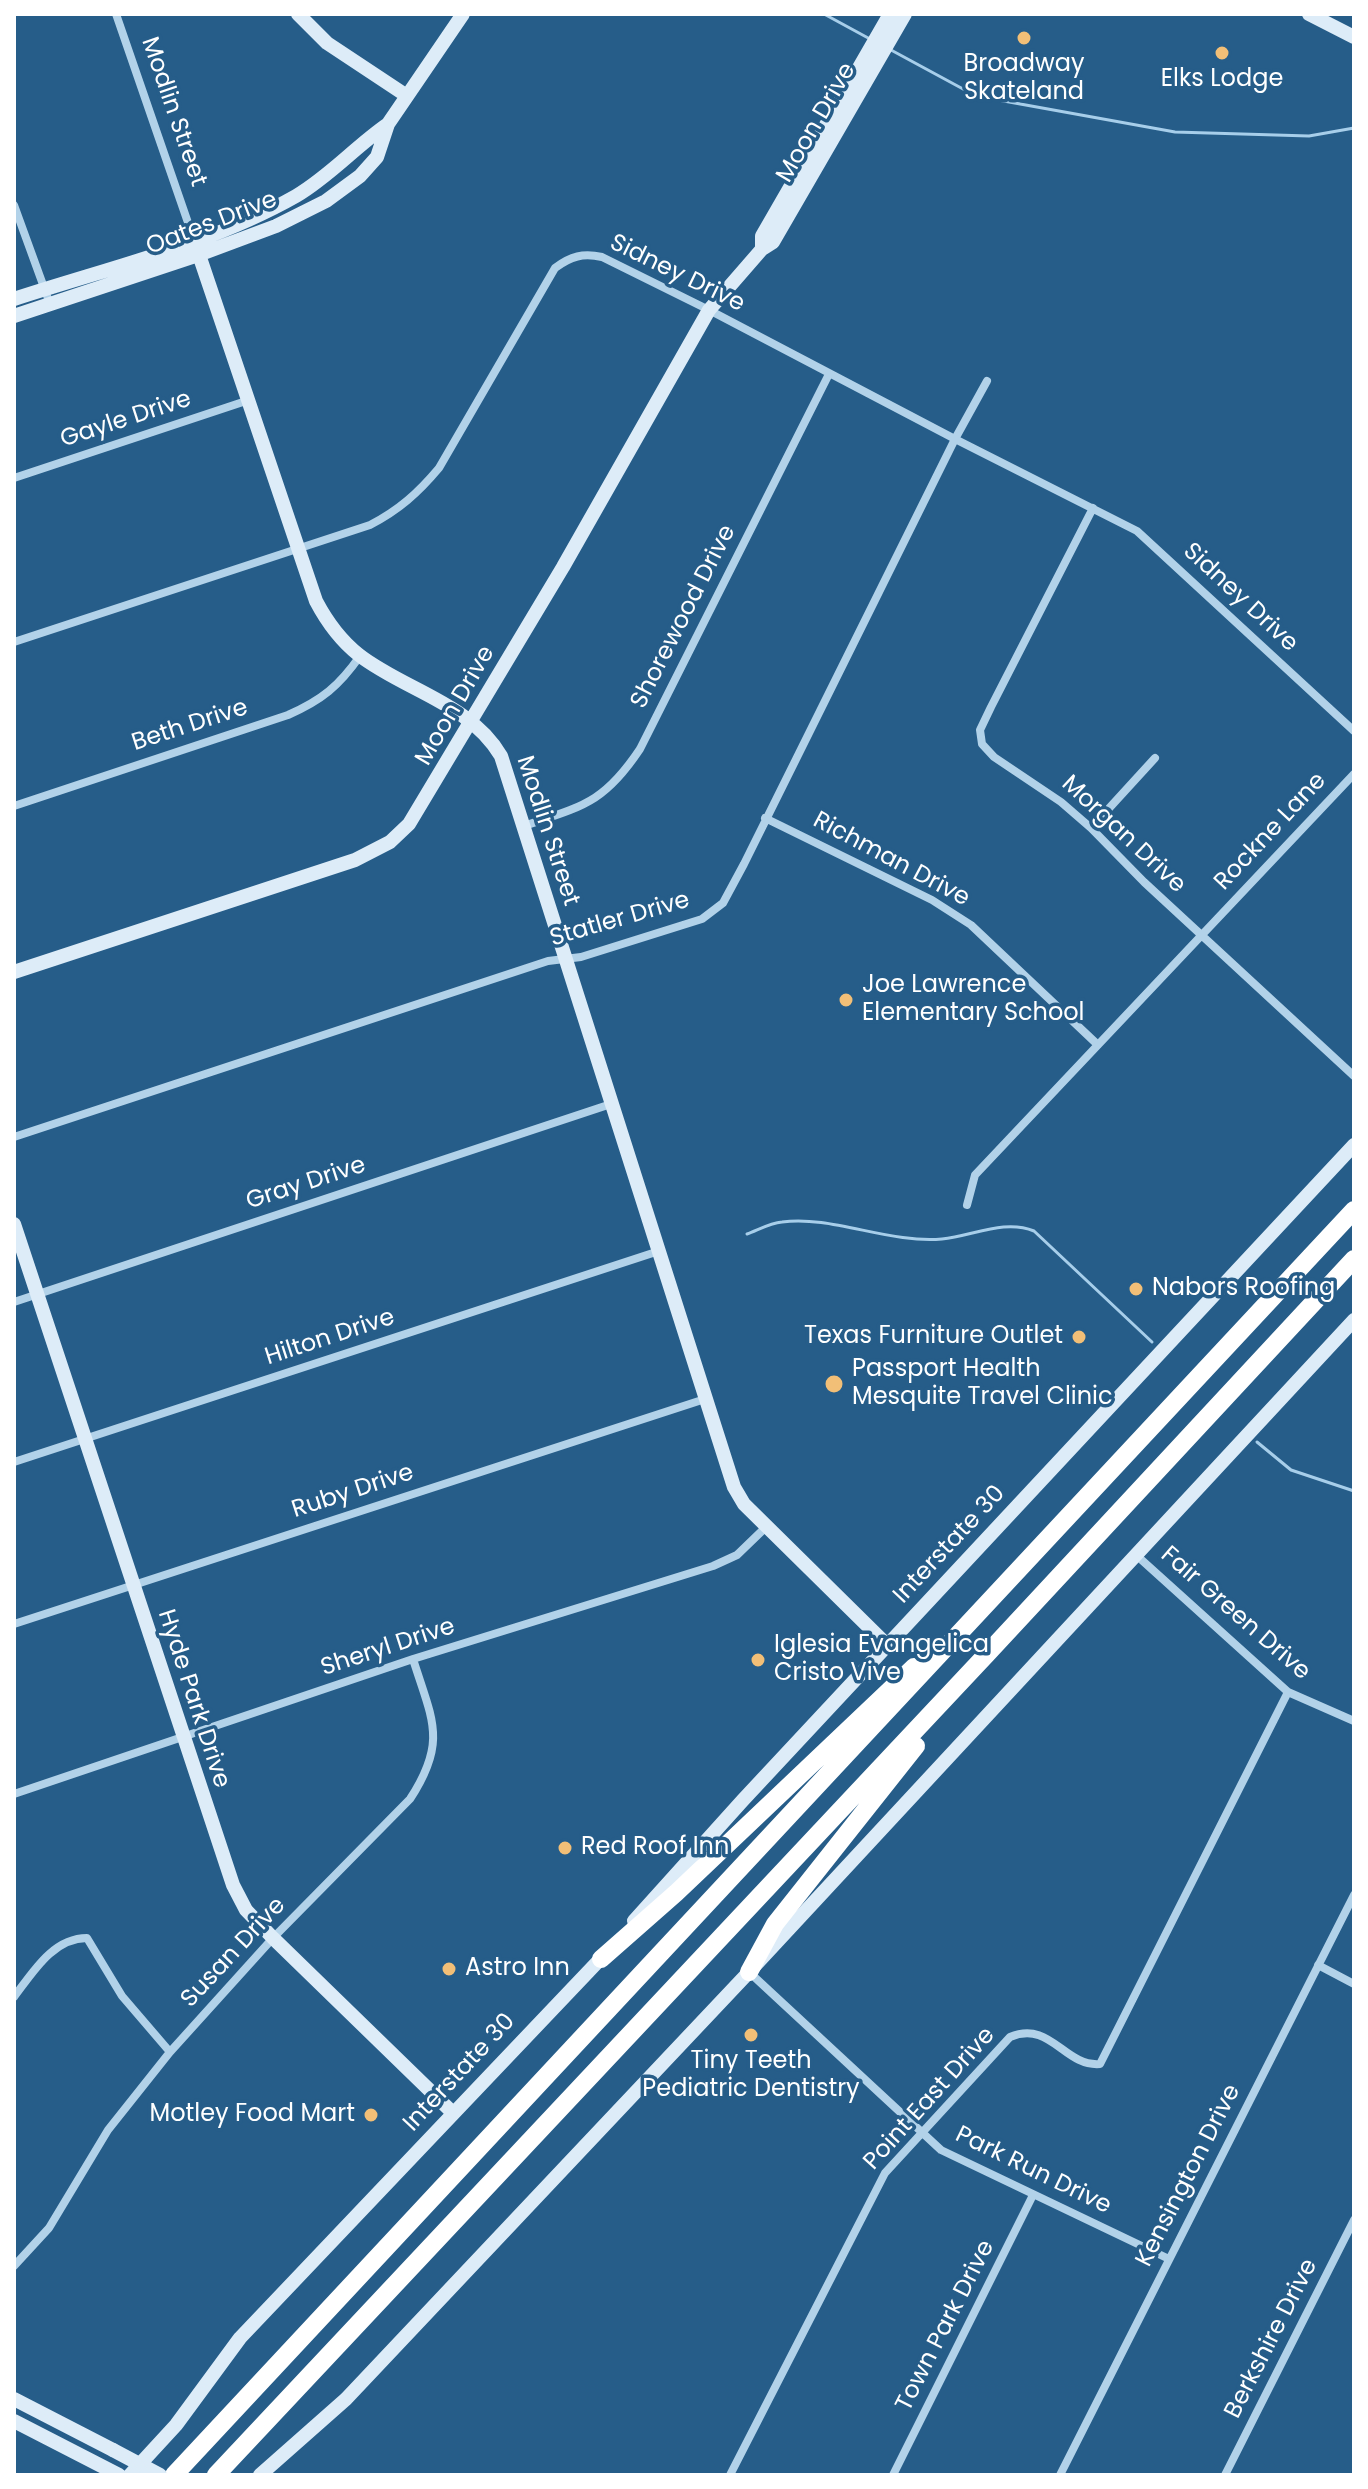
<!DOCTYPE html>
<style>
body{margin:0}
#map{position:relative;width:1368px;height:2489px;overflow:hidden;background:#265d89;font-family:Poppins,sans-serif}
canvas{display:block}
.frame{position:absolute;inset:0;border:16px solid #fff;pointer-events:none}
</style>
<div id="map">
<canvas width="1368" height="2489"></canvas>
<div class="frame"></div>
</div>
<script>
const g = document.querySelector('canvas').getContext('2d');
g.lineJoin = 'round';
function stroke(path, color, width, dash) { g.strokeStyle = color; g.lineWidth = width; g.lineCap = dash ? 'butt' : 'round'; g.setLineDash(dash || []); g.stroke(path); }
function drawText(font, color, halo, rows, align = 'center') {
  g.font = font + ' Poppins,sans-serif'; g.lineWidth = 7; g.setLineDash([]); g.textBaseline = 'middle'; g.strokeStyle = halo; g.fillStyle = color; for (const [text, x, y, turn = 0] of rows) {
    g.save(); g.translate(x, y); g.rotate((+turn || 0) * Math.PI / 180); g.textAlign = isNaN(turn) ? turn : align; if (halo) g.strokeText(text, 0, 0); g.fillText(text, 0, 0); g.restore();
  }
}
stroke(new Path2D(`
 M824 14 870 39
 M891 50 976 96 1175 132 1309 136 1354 128
 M747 1234C758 1230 770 1223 782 1222 831 1215 890 1244 942 1239 973 1236 1004 1219 1034 1231L1152 1342
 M1257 1442 1291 1470 1354 1491`), '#a7ceea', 3);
stroke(new Path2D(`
 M116 14 194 240
 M14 205 50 304
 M14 478 249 400
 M1093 508 991 707 980 730 982 744 994 757 1061 802 1091 828 1144 882 1354 1076
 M14 642 370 525C399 510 418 493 439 468L555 268C571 256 583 253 602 257L709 310 955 439 1137 531 1354 731
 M14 806 288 715C322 700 339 686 360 656
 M765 818 932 900 971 925 1098 1045
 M524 826C583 806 604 803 640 749L829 374
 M1091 828 1155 758
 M14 1137 548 961 581 957 702 919 723 903 744 864 955 439 987 381
 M967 1205 975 1175 1354 774
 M14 1302 611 1104
 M14 1462 659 1251
 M1135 1554 1288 1692 1354 1721
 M14 1624 705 1399
 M14 1794 413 1659 713 1566 737 1555 766 1527
 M1318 1965 1354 1984
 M749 1972 941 2150 1169 2259
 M14 1997C33 1972 53 1938 87 1938L122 1996 170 2052
 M14 2266 49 2228 108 2130 170 2052 273 1938 410 1799C448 1741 432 1720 413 1659
 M730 2475 885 2173 1010 2037C1051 2020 1064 2067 1100 2064L1288 1692
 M893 2475 1033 2195
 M1060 2475 1354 1895
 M1225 2475 1354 2220`), '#b2d2e9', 8);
stroke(new Path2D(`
 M298 14 327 43 407 96
 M1309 14 1354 37
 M194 240 316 601C327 622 340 640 359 655 404 690 470 703 501 756L734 1487 744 1504 887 1645
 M762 249V236L890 14
 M14 299C108 268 210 245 296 196 330 176 356 146 388 124
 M14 316 201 254 276 226 326 201 360 176 377 157 388 124 463 14
 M14 972 355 860 390 842 409 824 563 567 709 310 762 249 773 242 905 14
 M14 1224 233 1885 246 1910 273 1938 453 2113
 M634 1921 743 1800 1354 1145
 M14 2399 113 2450
 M14 2421 119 2475
 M130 2475 176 2425 240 2338 607 1952
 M260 2475 346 2399 749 1972 1354 1320`), '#ddecf8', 14);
stroke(new Path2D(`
 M601 1959 676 1893 914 1667
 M749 1972 775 1924 916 1746
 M174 2475 1354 1210
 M216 2475 986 1655 1354 1259`), '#fff', 18);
stroke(new Path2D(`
 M113 2450 160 2475`), '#ddecf8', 14);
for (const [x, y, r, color] of [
 [1024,38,8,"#f2bf77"],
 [1222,53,8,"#f2bf77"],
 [846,1000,8,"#f2bf77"],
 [1136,1289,8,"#f2bf77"],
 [1079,1337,8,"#f2bf77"],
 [834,1384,10,"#f2bf77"],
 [758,1660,8,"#f2bf77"],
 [565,1848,8,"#f2bf77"],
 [449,1969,8,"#f2bf77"],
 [751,2035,8,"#f2bf77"],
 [371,2115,8,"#f2bf77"]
]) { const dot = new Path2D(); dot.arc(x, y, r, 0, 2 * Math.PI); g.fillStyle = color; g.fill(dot); stroke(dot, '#265d89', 3); }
drawText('24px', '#fff', '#265d89', [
 ["Broadway",1024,65,"center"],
 ["Skateland",1024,93,"center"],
 ["Elks Lodge",1222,80,"center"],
 ["Joe Lawrence",862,986],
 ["Elementary School",862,1014],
 ["Nabors Roofing",1152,1289],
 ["Texas Furniture Outlet",1063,1337,"right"],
 ["Passport Health",852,1370],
 ["Mesquite Travel Clinic",852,1398],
 ["Iglesia Evangelica",774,1646],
 ["Cristo Vive",774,1674],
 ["Red Roof Inn",581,1848],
 ["Astro Inn",465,1969],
 ["Tiny Teeth",751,2062,"center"],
 ["Pediatric Dentistry",751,2090,"center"],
 ["Motley Food Mart",355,2115,"right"]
], 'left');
drawText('24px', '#fff', '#265d89', [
 ["Modlin Street",173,112,71],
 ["Moon Drive",817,123,-60],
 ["Oates Drive",212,224,-21],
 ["Sidney Drive",677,274,26],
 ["Gayle Drive",126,420,-18],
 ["Sidney Drive",1240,598,43],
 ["Shorewood Drive",684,617,-63],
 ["Moon Drive",456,706,-60],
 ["Beth Drive",190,726,-18],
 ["Modlin Street",547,831,72],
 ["Rockne Lane",1271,832,-47],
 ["Morgan Drive",1123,835,43],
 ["Richman Drive",891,860,28],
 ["Statler Drive",620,920,-16],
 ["Gray Drive",306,1184,-18],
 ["Hilton Drive",330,1338,-18],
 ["Ruby Drive",353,1492,-18],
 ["Interstate 30",950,1545,-47],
 ["Fair Green Drive",1235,1614,41],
 ["Sheryl Drive",388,1648,-18],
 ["Hyde Park Drive",193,1699,72],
 ["Susan Drive",234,1953,-47],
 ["Interstate 30",460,2073,-47],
 ["Point East Drive",930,2099,-48],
 ["Park Run Drive",1033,2171,26],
 ["Kensington Drive",1189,2176,-63],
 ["Town Park Drive",946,2326,-63],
 ["Berkshire Drive",1272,2339,-63]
]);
</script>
